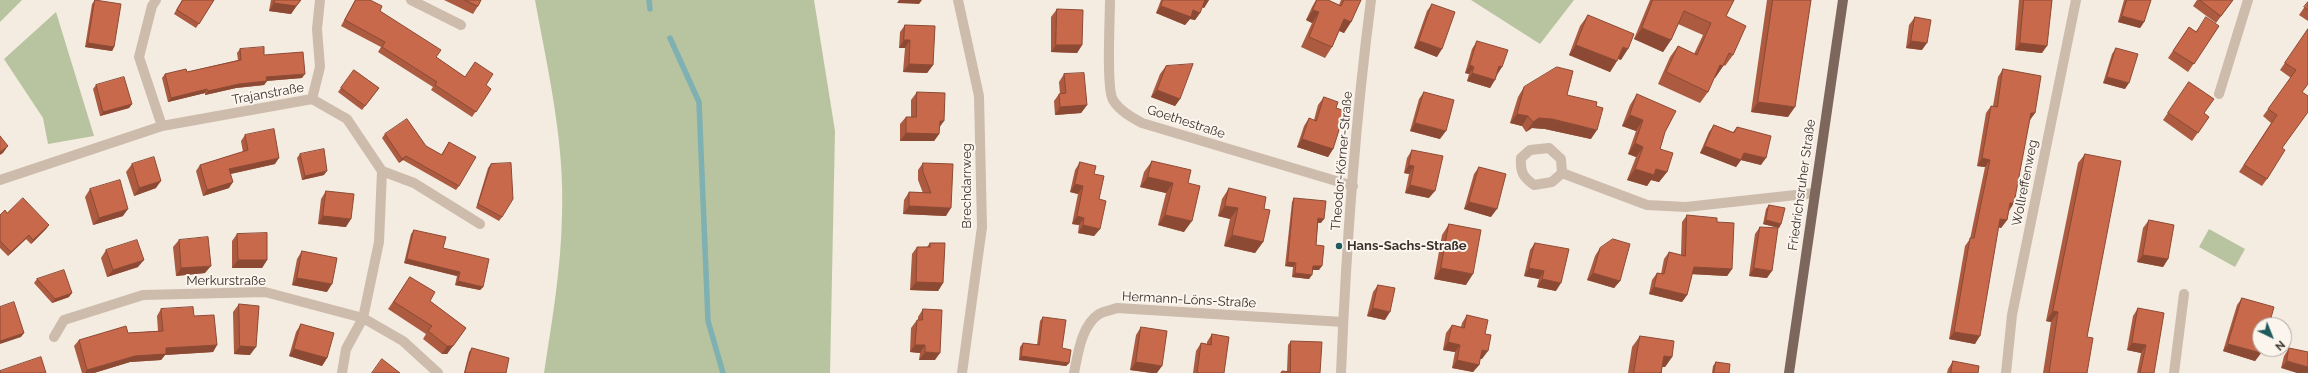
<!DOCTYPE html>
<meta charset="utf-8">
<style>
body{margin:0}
#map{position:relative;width:2308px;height:373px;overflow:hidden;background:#f4ebe1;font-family:Raleway,sans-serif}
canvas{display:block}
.north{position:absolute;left:2252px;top:317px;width:40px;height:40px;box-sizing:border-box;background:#fbf5ee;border:1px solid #aea6a0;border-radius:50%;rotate:137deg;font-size:11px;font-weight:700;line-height:16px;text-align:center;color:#3b302b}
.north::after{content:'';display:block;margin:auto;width:14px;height:18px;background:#1f5a5e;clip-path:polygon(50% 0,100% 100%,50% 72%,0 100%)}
</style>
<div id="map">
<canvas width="2308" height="373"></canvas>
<div class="north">N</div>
</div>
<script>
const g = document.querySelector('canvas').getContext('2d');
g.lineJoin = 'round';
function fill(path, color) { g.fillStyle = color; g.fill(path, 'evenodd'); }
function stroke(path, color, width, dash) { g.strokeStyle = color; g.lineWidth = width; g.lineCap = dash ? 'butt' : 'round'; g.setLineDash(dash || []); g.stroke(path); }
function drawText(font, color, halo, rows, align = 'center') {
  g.font = font + ' Raleway,sans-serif'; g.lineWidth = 4; g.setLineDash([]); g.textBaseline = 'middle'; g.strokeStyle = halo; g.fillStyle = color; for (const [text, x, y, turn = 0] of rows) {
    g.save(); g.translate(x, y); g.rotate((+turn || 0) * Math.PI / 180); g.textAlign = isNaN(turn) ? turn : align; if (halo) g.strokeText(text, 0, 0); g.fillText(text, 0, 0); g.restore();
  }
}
fill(new Path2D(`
 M0 0H22L0 22Z
 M535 0H814L835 131 830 373H544C552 321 561 269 562 216 565 143 548 71 535 0Z
 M1471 0H1574L1540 44Z
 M56 12 94 136 48 144 43 118 4 59Z
 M2209 229 2245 249 2235 267 2199 247Z`), '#b8c4a0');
stroke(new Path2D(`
 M649 0 650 9
 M670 38 699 102 708 321 723 373`), '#7fb0b2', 5.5);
stroke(new Path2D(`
 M156 0 152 6 139 57 162 126
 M411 0 461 25
 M958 0 979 96 982 227 962 373
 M1110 0C1110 18 1106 88 1113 100 1120 111 1131 117 1142 123L1353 186
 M2219 94 2248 0
 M312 99 320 67 317 29 320 0
 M382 171 414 183 480 224
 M1562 173 1552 182 1534 185C1523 177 1520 172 1521 158L1530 150 1549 148 1561 159 1562 173 1647 205 1686 207 1814 193
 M0 180 162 126 312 99 347 119 382 171 379 242 363 318 346 349 342 373
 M54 337 64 320 143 295 265 292 363 318 403 341 438 373
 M1074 373C1078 354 1081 326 1099 314 1104 311 1112 310 1117 308L1343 322
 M1341 373C1346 249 1355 123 1371 0
 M2006 373 2012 315 2076 0
 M2174 373 2184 294`), '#cdbbac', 10);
stroke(new Path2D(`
 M1789 373 1843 0`), '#7d675c', 10);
fill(new Path2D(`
 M95 0 114 47 112 51 85 47 92 4Z
 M182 0H214L196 28 174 14Z
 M271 0H301L291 14 269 11Z
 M355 0H370L380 11 436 57 465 77 486 85 491 89 472 117 431 90 433 87 378 52 381 47 341 26Z
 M444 0H481L478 6 473 14Z
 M1161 0H1209L1204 8 1202 7 1200 13 1195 20 1190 19 1185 25 1156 13Z
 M1316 0H1328L1339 5 1341 0H1361L1351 22 1344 33 1339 31 1332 47 1325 58 1301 47 1312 23 1306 20 1312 7Z
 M1650 0H1734L1726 16 1733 55 1725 66 1724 65 1715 78 1714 77 1708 92 1700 103 1658 84 1670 57 1678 46 1694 54 1703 35 1678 24 1671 40 1663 52 1634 39Z
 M1767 0H1811L1788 117 1751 112Z
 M2019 0H2052L2042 53 2015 50Z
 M2124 0H2151L2144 22 2140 28 2118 22Z
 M2197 0H2233L2216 23 2193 6Z
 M2308 2V21L2299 15Z
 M1432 4 1437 57 1414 48 1427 11Z
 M1057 9 1082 45 1077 53 1051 52V17Z
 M1588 15 1621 60 1618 59 1610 72 1569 55 1580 26Z
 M1915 17 1922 50 1906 48 1909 25Z
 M905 25 933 65 927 73 903 72 905 48H899L900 32Z
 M2219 26 2188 72 2168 58 2189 27 2195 31Z
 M2308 29 2302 92 2282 148 2267 179 2262 186 2239 172 2271 123 2263 116 2291 78 2280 70Z
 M1477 41 1497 75 1490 88 1467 81 1469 74 1465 73 1472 49Z
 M2116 48 2125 89 2103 83 2112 54Z
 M240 49 264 55 302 78 267 81 264 85 236 88 205 95V93L168 102 162 78 165 74 187 72 238 60 237 53Z
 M1166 66 1180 99 1175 106 1151 97 1160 74Z
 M2003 69 2035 113 2030 120 2007 220 2001 228 1998 227 1975 344 1949 339 1965 246 1970 239 1985 167 1977 166 1986 113 1991 106H1993L1998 77Z
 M354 70 379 88 362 110 338 92Z
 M1064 74 1087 105 1081 113 1055 115 1054 101 1059 94H1060L1059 82Z
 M2189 82 2204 113 2209 117 2192 141 2163 120Z
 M96 85 132 104 129 108 100 116 93 89Z
 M1524 87 1567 95 1591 139 1545 129 1532 128 1526 132 1522 126 1510 123 1518 97Z
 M917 92 939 128V134L934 141H900V124L906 117H911V100Z
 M1424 92 1440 139 1410 131 1419 99Z
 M1637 94 1665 132 1660 149 1667 172 1659 182 1651 180 1647 186 1627 180 1636 157 1628 154 1636 131 1622 126 1630 105Z
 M1324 97 1336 108 1333 149 1328 157 1297 147 1304 126 1309 118 1314 120 1318 105Z
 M1714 125 1733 132 1737 127 1761 165 1741 160 1736 167 1700 153 1709 132Z
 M385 134 426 146 441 155 449 142 459 186 456 190 403 160 399 163 382 138Z
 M245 135 275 164 231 174 229 188 203 196 196 171 200 165 243 152 241 141Z
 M1412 150 1429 198 1405 193 1409 174 1404 173 1407 158Z
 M300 154 324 175 302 180 297 158Z
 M2085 154 2087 373H2043L2051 322 2046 321 2078 163Z
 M1152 161 1188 183 1184 232 1158 225 1166 193 1140 187 1144 172Z
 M1080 162 1094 174 1099 199 1100 229 1094 236 1078 233 1079 225 1072 224 1078 194 1070 192 1075 170Z
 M923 163 946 216 903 214 904 200 909 192 923 193 918 180V170Z
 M132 164 156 188 134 196 126 172Z
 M491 164 502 217 499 221 476 208 488 168Z
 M1479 167 1491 217 1464 209 1474 174Z
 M1229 188 1263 242 1255 253 1224 246 1230 219 1218 216 1222 199Z
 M90 189 123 216 93 225 85 197Z
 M326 191 346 227 318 224 321 199Z
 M1294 198 1321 223H1318L1316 245 1319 270H1313L1309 279 1292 277 1293 267 1285 266 1292 202Z
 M1769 205 1781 224 1779 228 1763 224 1766 209Z
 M0 215 49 225 46 229 31 244 26 239 8 256 0 248Z
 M1687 215 1717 222 1732 269 1727 276 1692 274 1687 295 1682 302 1649 294 1652 280 1657 273 1661 274 1664 259 1669 252 1681 255 1682 222Z
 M2149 220 2168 259 2163 267 2137 262 2143 228Z
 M1449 224 1466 285 1434 279 1442 235Z
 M1760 227 1767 278 1749 276 1755 234Z
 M414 230 443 248 483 287 480 290 455 285 457 276 404 263 411 234Z
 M237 234 267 260 262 268H232V241Z
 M179 240 205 273 176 276 173 247Z
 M930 243 943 283 938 291 910 290 912 254 917 247H927Z
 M1535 243 1556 291 1537 287 1539 279 1524 276 1530 250Z
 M1600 248 1620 281 1614 288 1587 280 1595 256Z
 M106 250 138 267 107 277 101 258Z
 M302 251 327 292 292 285 297 259Z
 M410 277 430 301 466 328 447 354H442L423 339 426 334 388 309Z
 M37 279 69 297 52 303 34 283Z
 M1378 285 1385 320 1367 316 1373 292Z
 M2242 298 2261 353 2255 361 2223 351 2237 305Z
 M239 304 250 355 234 354 233 312Z
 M2138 308 2154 373H2137L2141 353 2127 350 2133 316Z
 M161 309 194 316 217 345 213 352 165 355 161 360 130 362 94 373H82L74 346 79 340 128 333 158 331 157 316Z
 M923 309 935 360H919L920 353 910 352 911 328 917 320H918V317Z
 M1467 315 1485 334 1482 359 1480 358 1479 365 1473 372 1452 368 1455 352 1443 350 1446 333 1452 325 1461 327 1462 323Z
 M1043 317 1062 348 1069 363 1066 366 1019 360 1020 347 1023 343 1037 345 1040 321Z
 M301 324 327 358 322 366 289 356 296 332Z
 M1141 327 1157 373H1152L1130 370 1136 335Z
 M1212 334 1224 373H1193L1196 351 1201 343 1207 344V342Z
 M1640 336 1672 357 1665 367H1662V373H1628L1632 347Z
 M1291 341 1320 373H1280L1282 371H1287L1288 345Z
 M472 348 506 373H464L469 352Z
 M2289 348 2308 352 2281 368 2284 356Z
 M1953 361 1978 373H1947L1948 369Z
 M1716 362 1729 373H1712L1713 366Z`), '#ac5a40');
fill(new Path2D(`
 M899 0H922L919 4 897 3Z
 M1204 0H1209L1204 8 1200 6Z
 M274 3 296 6 291 14 269 11Z
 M1161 6 1193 10 1200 13 1195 20 1190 19 1185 25 1156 13Z
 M1313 10 1319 12 1312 23 1306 20Z
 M2122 16 2144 22 2140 28 2118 22Z
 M1344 19 1351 22 1344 33 1337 30Z
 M1642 28 1671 40 1663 52 1634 39Z
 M904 40H910L905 48H899Z
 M1419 41 1442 49 1437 57 1414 48Z
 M1911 41 1927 43 1922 50 1906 48Z
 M88 43 114 47 112 51 85 47Z
 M2020 43 2047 46 2042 53 2015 50Z
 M1056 45H1082L1077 53 1051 52Z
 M1576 45 1617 61 1610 72 1569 55Z
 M1623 47 1628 49 1621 60 1616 58Z
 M909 64 933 65 927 73 903 72Z
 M1470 65 1474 67 1469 74 1465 73Z
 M1720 65 1723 66 1715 78 1712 76Z
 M1499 66 1502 67 1497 75 1494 74Z
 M1472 73 1495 80 1490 88 1467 81Z
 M305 74 302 78 264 81 266 77Z
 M2107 77 2129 83 2125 89 2103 83Z
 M267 81 264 85 236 88 205 95 208 91 239 84Z
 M207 89 205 93 168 102 171 98Z
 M1157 90 1180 99 1175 106 1151 97Z
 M1758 102 1795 107 1788 117 1751 112Z
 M132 104 129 108 100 116 103 112Z
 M1087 105 1081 113 1055 115 1060 107Z
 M2031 113H2035L2029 121Z
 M1517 114 1528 116 1522 126 1510 123Z
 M1630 115 1643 120 1636 131 1622 126Z
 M1539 118 1552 119 1597 130 1591 139 1545 129 1532 128 1526 132 1533 122Z
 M940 121H944L939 128Z
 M1415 123 1446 131 1440 139 1410 131Z
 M906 133 939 134 934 141H900Z
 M1302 139 1333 149 1328 157 1297 147Z
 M1635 143 1643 147 1636 157 1628 154Z
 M8 146 3 153 0 155V152Z
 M1705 146 1744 153 1766 158 1761 165 1741 160 1736 167 1700 153Z
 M406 156 403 160 399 163 402 159Z
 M279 158 275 164 225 175 229 169Z
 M1982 158 1990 160 1985 167 1977 166Z
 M1409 165 1414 166 1409 174 1404 173Z
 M1635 169H1656L1667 172 1659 182 1651 180 1647 186 1627 180Z
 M327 171 324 175 302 180 305 176Z
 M1148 177 1173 183 1166 193 1140 187Z
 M161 181 156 188 134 196 139 188Z
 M233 182 229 188 203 196 207 190Z
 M1075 184 1083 186 1078 194 1070 192Z
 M1410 185 1435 191 1429 198 1405 193Z
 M1469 202 1497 209 1491 217 1464 209Z
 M2010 203H2014L2009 211Z
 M909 206 951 208 946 216 903 214Z
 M1225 206 1238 208 1230 219 1218 216Z
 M128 209 123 216 93 225 99 218Z
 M1165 215 1192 221 1184 232 1158 225Z
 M323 216 351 219 346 227 318 224Z
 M1077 216 1084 218 1079 225 1072 224Z
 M1318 218 1324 219 1321 223 1315 222Z
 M2000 219 2007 220 2001 228 1995 226Z
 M1766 220 1781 224 1779 228 1763 224Z
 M49 225 46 229 31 244 33 240Z
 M1083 225 1100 229 1094 236 1078 233Z
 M29 235 26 239 8 256 11 252Z
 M1232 235 1263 242 1255 253 1224 246Z
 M2143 255 2168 259 2163 267 2137 262Z
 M407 259 460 272 457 276 404 263Z
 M144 260 138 267 107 277 113 270Z
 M238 260H267L262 268H232Z
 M1288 262 1296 263 1293 267 1285 266Z
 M211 266 205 273 176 276 181 268Z
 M1313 266H1322L1319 270H1310Z
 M1694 267 1732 269 1727 276 1689 274Z
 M1441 268 1473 274 1466 285 1434 279Z
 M1529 268 1544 271 1539 279 1524 276Z
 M1754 268 1772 271 1767 278 1749 276Z
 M1295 273 1312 275 1309 279 1292 277Z
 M1593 273 1620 281 1614 288 1587 280Z
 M297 278 332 284 327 292 292 285Z
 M1542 279 1561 283 1556 291 1537 287Z
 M458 281 483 287 480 290 455 285Z
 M916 282 943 283 938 291 910 290Z
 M1654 287 1687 295 1682 302 1649 294Z
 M72 293 69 297 52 303 55 299Z
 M1373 308 1390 312 1385 320 1367 316Z
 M2053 311 2058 312 2051 322 2046 321Z
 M466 328 447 354H442L447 346Z
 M1954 332 1980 336 1975 344 1949 339Z
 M24 333 21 337 0 344V341Z
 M1448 342 1460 345 1455 352 1443 350Z
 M2132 343 2146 345 2141 353 2127 350Z
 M2228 344 2261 353 2255 361 2223 351Z
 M217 345 213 352 165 355 161 360 130 362 94 373H85L87 370 135 356 166 348Z
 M915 345H925L920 353 910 352Z
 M240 346 256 347 250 355 234 354Z
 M294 349 327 358 322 366 289 356Z
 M1482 350 1488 351 1482 359 1476 358Z
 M925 352 940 353 935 360H919Z
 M1021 356 1069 363 1066 366 1019 360Z
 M1664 356 1672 357 1665 367 1657 366Z
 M1457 360 1479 365 1473 372 1452 368Z
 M2287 361 2308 367V373H2297L2281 368Z
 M1136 362 1162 366 1157 373H1152L1130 370Z`), '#8c4a34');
const building = new Path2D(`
 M95 0 121 4 114 47 88 43Z
 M183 0H214L199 24 177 10Z
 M275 0H301L296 6 274 3Z
 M356 0H370L382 6 380 11 441 50 436 57 465 77 475 62 493 74 486 85 491 89 476 112 435 85 437 82 382 47 385 42 345 20Z
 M465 0H481L478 6Z
 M1163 0H1205L1200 13 1193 10 1191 17 1161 6Z
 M1317 0H1328L1341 6 1344 0H1361L1351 22 1344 19 1332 47 1309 37 1319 12 1313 10Z
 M1653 0H1734L1726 16 1746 26 1733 55 1729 53 1723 66 1720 65 1708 92 1666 72 1678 46 1697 55 1711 23 1684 11 1671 40 1642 28Z
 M1773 0H1811L1795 107 1758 102Z
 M2024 0H2052L2047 46 2020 43Z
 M2127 0H2151L2144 22 2122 16Z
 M2200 0H2233L2221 16Z
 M2308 2V10L2304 7Z
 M1432 4 1455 12 1442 49 1419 41Z
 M1057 9 1083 10 1082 45H1056Z
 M1588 15 1634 34 1628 49 1623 47 1617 61 1576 45Z
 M1915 17 1931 20 1927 43 1911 41Z
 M2206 17 2219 26 2194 64 2173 51 2189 27 2196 32Z
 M905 25 935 26 933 65 909 64 910 40H904Z
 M2308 29V84L2302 92 2308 96V112L2282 148 2285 150 2267 179 2244 165 2277 115 2268 109 2296 70 2285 63Z
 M1477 41 1508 50 1502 67 1499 66 1495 80 1472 73 1474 67 1470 65Z
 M264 47V55L303 52 305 74 266 77 267 81 239 84 208 91 207 89 171 98 165 74 186 69 187 72 241 60 240 49Z
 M2116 48 2138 54 2129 83 2107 77Z
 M1193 64 1180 99 1157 90 1166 66Z
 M1557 67 1573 71 1567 95 1597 102 1596 106 1603 108 1597 130 1552 119 1539 118 1533 122 1528 116 1517 114 1524 87Z
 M2003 69 2041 76 2035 113H2031L2014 203H2010L2007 220 2000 219 1980 336 1954 332 1970 238H1974L1990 160 1982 158 1991 106 1997 107Z
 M354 70 379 88 365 106 341 88Z
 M1084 73 1087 105 1060 107 1059 94 1066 93 1064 74Z
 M124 77 132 104 103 112 96 85Z
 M2189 82 2214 99 2204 113 2209 117 2198 133 2168 113Z
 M917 92 945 93 944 121H940L939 134 906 133V117H916Z
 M1424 92 1454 100 1446 131 1415 123Z
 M1637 94 1676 111 1665 132 1660 149 1673 153 1667 172 1656 169 1654 175 1635 169 1643 147 1635 143 1643 120 1630 115Z
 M1324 97 1338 102 1336 108 1345 111 1333 149 1302 139 1309 118 1316 121Z
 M407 119 426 146 442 155 449 142 476 157 459 186 406 156 402 159 385 134Z
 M1714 125 1734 133 1737 127 1771 136 1766 158 1744 153 1741 160 1705 146Z
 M274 129 279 158 229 169 233 182 207 190 200 165 248 150 245 135Z
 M0 136 8 146 0 152Z
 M324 149 327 171 305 176 300 154Z
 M1412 150 1443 156 1435 191 1410 185 1414 166 1409 165Z
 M2085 154 2121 161 2087 337 2093 338 2087 373H2049L2058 312 2053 311Z
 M154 157 161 181 139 188 132 164Z
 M1152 161 1191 170 1188 183 1200 186 1192 221 1165 215 1173 183 1148 177Z
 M1080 162 1096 166 1094 174 1104 176 1099 199 1106 201 1100 229 1083 225 1084 218 1077 216 1083 186 1075 184Z
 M511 163 513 199 502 217 478 204 491 164Z
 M923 163 953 164 951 208 909 206V192L931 193 923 172Z
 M1479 167 1506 174 1497 209 1469 202Z
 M120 180 128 209 99 218 90 189Z
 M1229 188 1266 197 1264 209 1270 210 1263 242 1232 235 1238 208 1225 206Z
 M326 191 354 194 351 219 323 216Z
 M23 198 49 225 33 240 29 235 11 252 0 241V215L5 210 7 213Z
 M1294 198 1326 201 1324 219 1318 218 1316 245 1324 246 1322 266H1313L1312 275 1295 273 1296 263 1288 262Z
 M1769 205 1785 208 1781 224 1766 220Z
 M1687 215 1717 218V222L1734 223 1732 269 1694 267 1687 295 1654 287 1657 273 1664 274 1669 252 1685 256Z
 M2149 220 2174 225 2168 259 2143 255Z
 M1449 224 1481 230 1473 274 1441 268Z
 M1760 227 1778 228 1772 271 1754 268Z
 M414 230 446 237 443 248 489 259 483 287 458 281 460 272 407 259Z
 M267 233V260H238L237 234Z
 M208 237 211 266 181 268 179 240Z
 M1613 239 1630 244 1620 281 1593 273 1600 248Z
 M137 240 144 260 113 270 106 250Z
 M930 243H945L943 283 916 282 917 247H930Z
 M1535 243 1569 249 1561 283 1542 279 1544 271 1529 268Z
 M302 251 337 258 332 284 297 278Z
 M64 270 72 293 55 299 37 279Z
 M410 277 435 292 430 301 466 328 453 346H447L428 331 432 326 394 302Z
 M1378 285 1395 288 1390 312 1373 308Z
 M2242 298 2274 307 2269 325H2260V349H2262L2261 353 2228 344Z
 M14 302 24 333 0 341V307Z
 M239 304 259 306 256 347 240 346Z
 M193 307 194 316 214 315 217 345 166 348V354L135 356 87 370 79 340 126 326 128 333 163 331 161 309Z
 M2138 308 2164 313 2154 373H2140L2146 345 2132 343Z
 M923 309 942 310 940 353 925 352V345H915L917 320H922Z
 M1467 315 1488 320 1485 334 1491 335 1488 351 1482 350 1479 365 1457 360 1460 345 1448 342 1452 325 1464 328Z
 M1043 317 1066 320 1062 348 1071 350 1069 363 1021 356 1023 343 1039 345Z
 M301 324 334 333 327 358 294 349Z
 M1141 327 1167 331 1162 366 1136 362Z
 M1212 334 1229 337 1224 373H1197L1201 343 1211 345Z
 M1640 336 1674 341 1672 357 1664 356 1661 373H1634Z
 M1291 341 1322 342 1320 373H1282V371L1290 372Z
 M472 348 509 358 506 373H465Z
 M2289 348 2308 352V367L2287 361Z
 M41 357 46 373H0V371Z
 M382 359 400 373H372Z
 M1953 361 1979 366 1978 373H1951Z
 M1716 362 1730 364 1729 373H1714Z`);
fill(building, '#c8694b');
stroke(building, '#8c4a34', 1);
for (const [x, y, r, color] of [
 [1339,246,4,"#1f5a5e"]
]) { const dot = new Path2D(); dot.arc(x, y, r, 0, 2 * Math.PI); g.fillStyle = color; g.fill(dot); stroke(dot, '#fbf5ee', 1.5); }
drawText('13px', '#3b302b', '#fbf5ee', [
 ["Trajanstraße",268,94,-10],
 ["Goethestraße",1186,122,18],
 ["Theodor-Körner-Straße",1342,161,-85],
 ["Wollreffenweg",2025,183,-79],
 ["Friedrichsruher Straße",1802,185,-82],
 ["Brechdarrweg",967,186,-90],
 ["Merkurstraße",226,281],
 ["Hermann-Löns-Straße",1189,300,3]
]);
drawText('bold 13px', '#3b302b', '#fbf5ee', [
 ["Hans-Sachs-Straße",1347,246]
], 'left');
</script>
